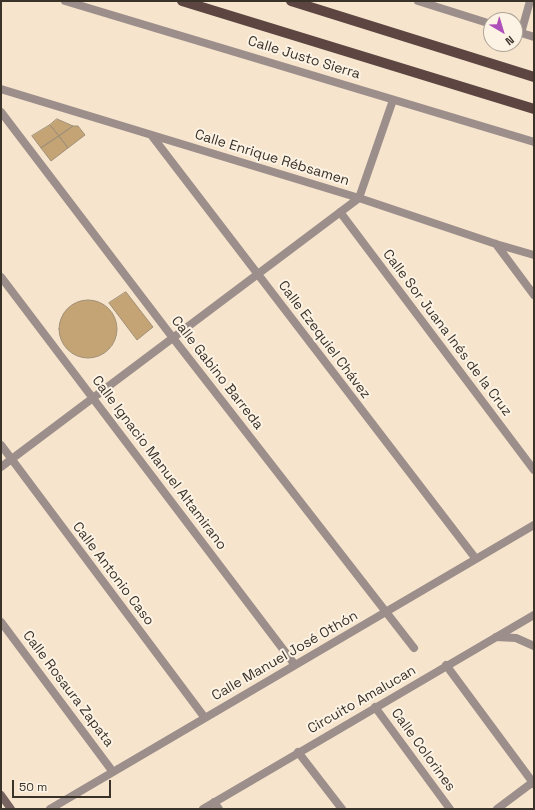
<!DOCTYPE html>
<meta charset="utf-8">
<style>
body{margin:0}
#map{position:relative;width:535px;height:810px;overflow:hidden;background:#f6e4cc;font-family:"Space Grotesk",sans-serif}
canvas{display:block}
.frame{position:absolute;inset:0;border:2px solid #393229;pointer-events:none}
.north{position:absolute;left:483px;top:12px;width:40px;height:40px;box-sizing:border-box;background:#fdf3e4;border:1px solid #afa699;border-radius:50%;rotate:142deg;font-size:11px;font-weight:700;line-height:16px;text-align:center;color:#393229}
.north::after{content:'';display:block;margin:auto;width:14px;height:18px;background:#af50ba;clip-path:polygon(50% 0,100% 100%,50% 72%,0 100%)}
.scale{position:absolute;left:12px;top:780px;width:99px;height:18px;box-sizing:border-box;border:2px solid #393229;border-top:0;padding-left:5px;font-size:12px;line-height:14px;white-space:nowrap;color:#393229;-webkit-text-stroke:3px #fdf3e4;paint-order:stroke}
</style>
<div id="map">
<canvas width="535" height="810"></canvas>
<div class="frame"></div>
<div class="north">N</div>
<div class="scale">50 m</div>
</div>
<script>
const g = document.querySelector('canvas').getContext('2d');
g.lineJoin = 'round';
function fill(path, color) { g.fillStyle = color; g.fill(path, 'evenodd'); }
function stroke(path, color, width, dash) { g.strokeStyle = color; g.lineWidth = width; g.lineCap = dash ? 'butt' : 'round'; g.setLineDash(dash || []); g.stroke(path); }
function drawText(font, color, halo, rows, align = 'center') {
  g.font = font + ' "Space Grotesk",sans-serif'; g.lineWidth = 4; g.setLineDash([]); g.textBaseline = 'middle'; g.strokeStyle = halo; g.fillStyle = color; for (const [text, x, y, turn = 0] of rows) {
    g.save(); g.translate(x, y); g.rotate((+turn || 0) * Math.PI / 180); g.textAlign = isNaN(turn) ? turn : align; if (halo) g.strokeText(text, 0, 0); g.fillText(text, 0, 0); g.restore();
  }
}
const building = new Path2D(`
 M57 119 73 126 59 136 50 125Z
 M50 125 59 136 41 148 32 136Z
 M73 126H78L85 135 68 148 59 136Z
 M59 136 68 148 51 161 41 148Z
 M126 292 153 327 137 340 109 303Z
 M59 329a29 29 0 1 1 58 0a29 29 0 1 1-58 0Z`);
fill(building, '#c4a475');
stroke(building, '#a09079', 1);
stroke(new Path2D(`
 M65 1 534 142
 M418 1 491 24
 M515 31 534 37
 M521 33 530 1
 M1 89 359 198 496 244 534 255
 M1 112 173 338 414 648
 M152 136 476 559
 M340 212 534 470
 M496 244 534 295
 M1 277 295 665
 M1 445 205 718
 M1 467 359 198 393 100
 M1 622 113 772
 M496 637 516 638 534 646
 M446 665 534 784
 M375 707 450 809
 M298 752 342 809
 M214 802 219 809
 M50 809 534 525
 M203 809 534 615
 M497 809 533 782`), '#9c8e8b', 8);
stroke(new Path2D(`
 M1 795 11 809`), '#776460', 8);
stroke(new Path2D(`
 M182 1 534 109
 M291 1 534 77`), '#5d4642', 10);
drawText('14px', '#393229', '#fdf3e4', [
 ["Calle Justo Sierra",304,58,17],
 ["Calle Enrique Rébsamen",272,158,17],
 ["Calle Sor Juana Inés de la Cruz",447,333,53],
 ["Calle Ezequiel Chávez",324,340,53],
 ["Calle Gabino Barreda",217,373,52],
 ["Calle Ignacio Manuel Altamirano",159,463,53],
 ["Calle Antonio Caso",113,574,53],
 ["Calle Manuel José Othón",285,656,-30],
 ["Calle Rosaura Zapata",68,689,53],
 ["Circuito Amalucan",362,700,-30],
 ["Calle Colorines",423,750,54]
]);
</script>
